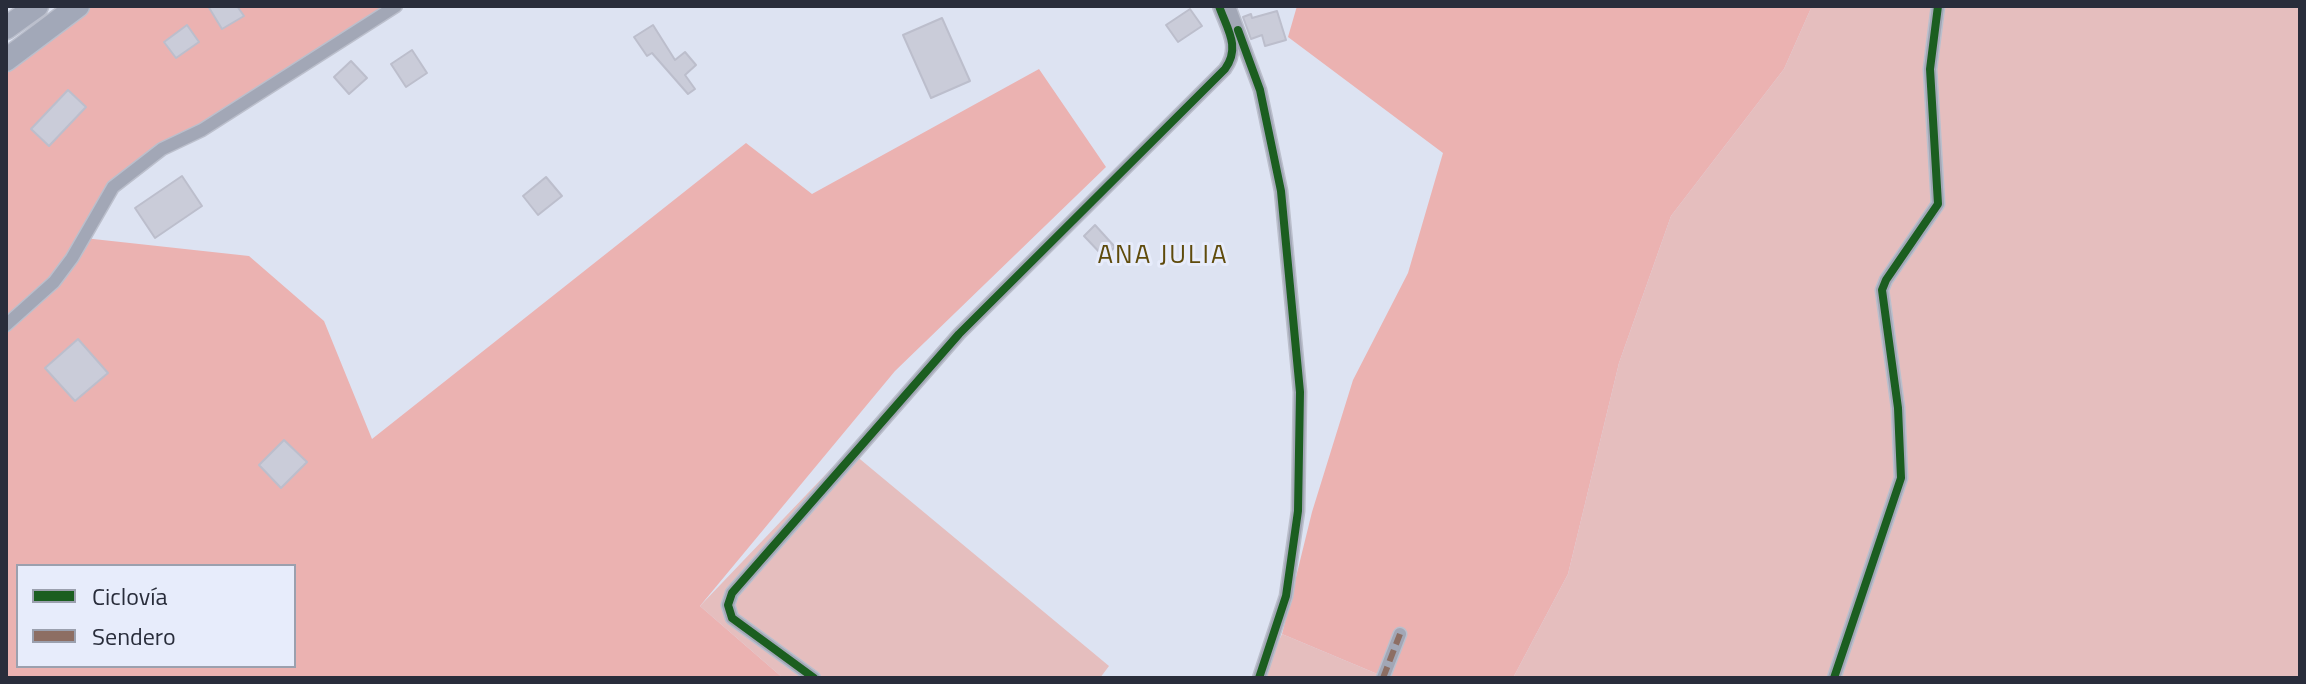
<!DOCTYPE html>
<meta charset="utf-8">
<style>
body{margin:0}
#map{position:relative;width:2306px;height:684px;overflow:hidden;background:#dde3f2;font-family:"Titillium Web",sans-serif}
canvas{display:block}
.frame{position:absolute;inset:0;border:8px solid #292d3b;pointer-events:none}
.legend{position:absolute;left:16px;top:564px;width:280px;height:104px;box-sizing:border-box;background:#e7ecfb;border:2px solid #9ba0ae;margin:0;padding:10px 14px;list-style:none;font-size:24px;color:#292d3b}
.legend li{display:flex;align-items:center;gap:16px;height:40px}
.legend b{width:40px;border:2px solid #9ba0ae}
</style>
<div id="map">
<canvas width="2306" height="684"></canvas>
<div class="frame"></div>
<ul class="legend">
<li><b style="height:10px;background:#1b5e20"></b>Ciclovía</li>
<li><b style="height:10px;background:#8d6e63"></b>Sendero</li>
</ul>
</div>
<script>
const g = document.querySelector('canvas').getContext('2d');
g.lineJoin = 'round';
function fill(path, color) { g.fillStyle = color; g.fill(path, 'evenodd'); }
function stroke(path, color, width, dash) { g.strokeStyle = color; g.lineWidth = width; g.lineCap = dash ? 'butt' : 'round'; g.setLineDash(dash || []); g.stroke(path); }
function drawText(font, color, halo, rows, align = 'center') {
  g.font = font + ' "Titillium Web",sans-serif'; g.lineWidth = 6; g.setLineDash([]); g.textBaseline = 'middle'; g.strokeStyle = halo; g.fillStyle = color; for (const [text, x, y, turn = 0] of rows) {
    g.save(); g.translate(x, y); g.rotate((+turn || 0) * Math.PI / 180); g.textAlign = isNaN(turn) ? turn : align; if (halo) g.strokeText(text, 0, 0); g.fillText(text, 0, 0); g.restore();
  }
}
fill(new Path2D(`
 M1812 6H2300V678H1513L1568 574 1619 363 1671 216 1784 69Z
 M849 450 1109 666 1100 678H783L700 606Z
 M1282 634 1387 678H1261Z`), '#e5bebe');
fill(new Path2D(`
 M78 6H396L113 187 84 238 249 256 324 321 372 439 746 143 812 194 1039 69 1106 167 895 371 700 606 783 678H6V60ZM18 566H294V666H18Z
 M1297 6H1812L1784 69 1671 216 1619 363 1568 574 1513 678H1387L1282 634 1312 512 1353 380 1408 273 1443 153 1288 37Z`), '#ebb2b1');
const building = new Path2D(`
 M208 6H237L244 16 222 29Z
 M1190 9 1202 26 1178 42 1166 25Z
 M1277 11 1286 40 1265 46 1262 35 1251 39 1243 17 1251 14 1252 18Z
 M942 18 970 81 931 98 903 35Z
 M187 25 199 42 176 58 164 42Z
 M653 25 675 60 685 52 696 65 685 75 695 89 688 94 652 53 647 56 634 37Z
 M412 50 427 73 406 87 391 64Z
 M351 61 367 78 349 94 334 77Z
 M68 90 86 107 49 146 31 129Z
 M182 176 202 206 155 238 135 208Z
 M546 177 562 196 538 215 523 196Z
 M1095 225 1115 247 1104 257 1084 236Z
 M78 339 108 373 75 401 45 368Z
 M284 440 307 462 281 488 259 465Z`);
fill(building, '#caccd9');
stroke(building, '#bcbecc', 2);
const minor = new Path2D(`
 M1229 6 1260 90 1281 191 1300 392 1298 511 1286 596 1259 678
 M6 325 54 282 72 258 113 187 162 149 202 130 396 6
 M814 678 732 618 728 605 732 593 959 334 1225 69C1241 47 1227 29 1219 6
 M1383 678 1400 634
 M1834 678 1901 478 1898 408 1882 290 1886 280 1938 204 1930 69 1938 6`);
const trunk = new Path2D(`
 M6 28 37 6
 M6 60 78 6`);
stroke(minor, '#bbbfcc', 15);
stroke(trunk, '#bbbfcc', 25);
stroke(minor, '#a2a7b6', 12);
stroke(trunk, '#a2a8b8', 22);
stroke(new Path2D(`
 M1383 678 1400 634`), '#8d6e63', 6, [12, 6]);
stroke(new Path2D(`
 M1238 30 1260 90 1281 191 1300 392 1298 511 1286 596 1259 678
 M814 678 732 618 728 605 732 593 959 334 1225 69C1241 47 1227 29 1219 6
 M1834 678 1901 478 1898 408 1882 290 1886 280 1938 204 1930 69 1938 6`), '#1b5e20', 8);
g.letterSpacing = '2px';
drawText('26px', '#5f4b0c', '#e7ecfb', [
 ["ANA JULIA",1163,257]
]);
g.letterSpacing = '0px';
</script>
